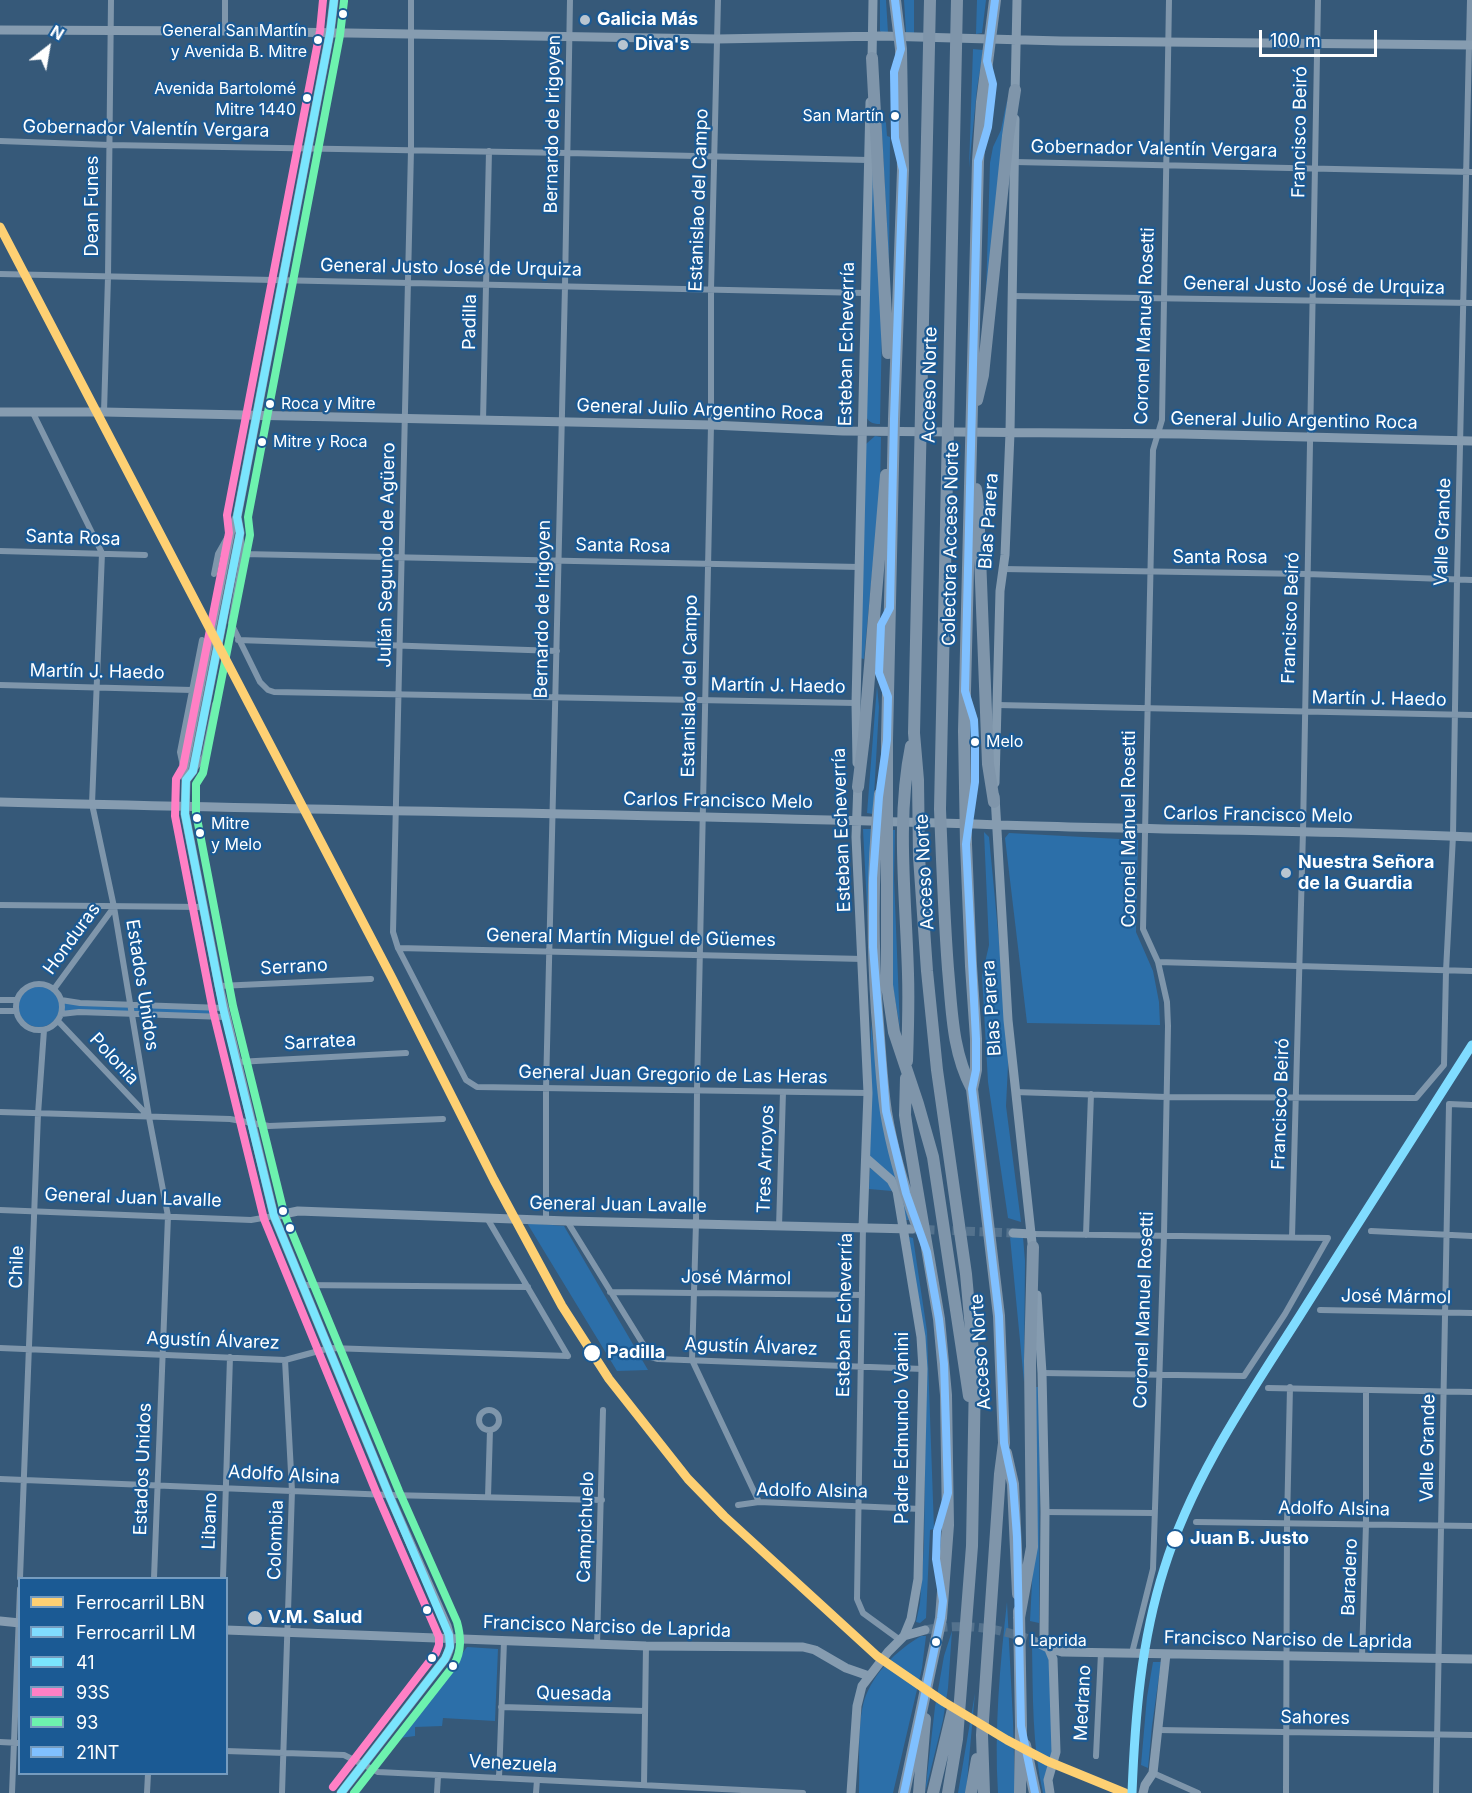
<!DOCTYPE html>
<meta charset="utf-8">
<style>
body{margin:0}
#map{position:relative;width:1472px;height:1793px;overflow:hidden;background:#365979;font-family:Inter,sans-serif}
canvas{display:block}
.legend{position:absolute;left:18px;top:1577px;width:210px;height:198px;box-sizing:border-box;background:#1b5a94;border:2px solid #769cbf;margin:0;padding:8px 10px;list-style:none;font-size:18px;color:#fff}
.legend li{display:flex;align-items:center;gap:12px;height:30px}
.legend b{width:30px;border:2px solid #769cbf}
.north{position:absolute;left:18px;top:18px;width:60px;height:60px;-webkit-text-stroke:4px #1b5a94;paint-order:stroke;rotate:31deg;font-size:16px;font-weight:700;line-height:24px;text-align:center;color:#fff}
.north::after{content:'';display:block;margin:auto;width:21px;height:27px;background:#fff;clip-path:polygon(50% 0,100% 100%,50% 72%,0 100%)}
.scale{position:absolute;left:1259px;top:30px;width:118px;height:27px;box-sizing:border-box;border:3px solid #fff;border-top:0;padding-left:8px;font-size:18px;line-height:21px;white-space:nowrap;color:#fff;-webkit-text-stroke:4px #1b5a94;paint-order:stroke}
</style>
<div id="map">
<canvas width="1472" height="1793"></canvas>
<ul class="legend">
<li><b style="height:8px;background:#fed073"></b>Ferrocarril LBN</li>
<li><b style="height:8px;background:#80dcff"></b>Ferrocarril LM</li>
<li><b style="height:8px;background:#7ae5fd"></b>41</li>
<li><b style="height:8px;background:#ff80c5"></b>93S</li>
<li><b style="height:8px;background:#6df2ae"></b>93</li>
<li><b style="height:8px;background:#80c0ff"></b>21NT</li>
</ul>
<div class="north">N</div>
<div class="scale">100 m</div>
</div>
<script>
const g = document.querySelector('canvas').getContext('2d');
g.lineJoin = 'round';
function fill(path, color) { g.fillStyle = color; g.fill(path, 'evenodd'); }
function stroke(path, color, width, dash) { g.strokeStyle = color; g.lineWidth = width; g.lineCap = dash ? 'butt' : 'round'; g.setLineDash(dash || []); g.stroke(path); }
function drawText(font, color, halo, rows, align = 'center') {
  g.font = font + ' Inter,sans-serif'; g.lineWidth = 4.5; g.setLineDash([]); g.textBaseline = 'middle'; g.strokeStyle = halo; g.fillStyle = color; for (const [text, x, y, turn = 0] of rows) {
    g.save(); g.translate(x, y); g.rotate((+turn || 0) * Math.PI / 180); g.textAlign = isNaN(turn) ? turn : align; if (halo) g.strokeText(text, 0, 0); g.fillText(text, 0, 0); g.restore();
  }
}
fill(new Path2D(`
 M880 0H886L888 33 883 34 880 31Z
 M904 0H914V33H906Z
 M977 0H986L982 33 976 34Z
 M973 49 983 50 977 89 969 168Z
 M1007 100 1003 149 986 294 990 163 993 147 1001 130Z
 M881 115 886 123 887 136 890 137 889 267Z
 M871 141 882 327 880 424C872 424 868 422 865 414Z
 M875 436 881 437 880 488 864 659 860 658 866 444Z
 M877 686 879 707 873 814 867 813Z
 M863 829H874L869 945Z
 M892 830H895L894 878 900 1028 892 982Z
 M984 832 989 837 1009 1045 1006 1106 1021 1222 1008 1218 988 1082 982 976 989 945Z
 M1009 833 1138 840 1136 932 1153 971 1159 1002 1160 1025 1027 1023 1005 838Z
 M18 1006a21 21 0 1 1 42 0a21 21 0 1 1-42 0Z
 M61 1000 223 1008 209 1016 61 1014Z
 M871 1023C878 1090 890 1156 909 1220H905L899 1191 871 1160 870 1155Z
 M870 1168 887 1181 892 1191 869 1189Z
 M527 1223 564 1226 648 1370 617 1371Z
 M909 1237 913 1238 927 1331 934 1529 930 1530 926 1618 920 1623 916 1622 920 1603 924 1546 926 1375Z
 M1010 1237H1023L1025 1261 1024 1382Z
 M1036 1387H1040L1039 1623 1030 1621 1036 1506Z
 M1007 1602 1013 1721 1015 1793H998C994 1731 1000 1664 1007 1602Z
 M952 1631 948 1688 943 1720 925 1793 935 1707 944 1656Z
 M921 1636H926L922 1668 893 1793H859C860 1766 857 1726 864 1701 873 1673 897 1650 921 1636Z
 M1032 1646 1046 1649 1050 1658 1054 1753 1048 1793H1043C1032 1745 1033 1695 1032 1646Z
 M467 1647 498 1649 495 1721 443 1718 442 1726 415 1727V1736L399 1738Z
 M1153 1662H1161L1152 1726 1148 1768 1141 1765 1147 1697Z
 M975 1693 966 1793H958Z`), '#2c6fa9');
stroke(new Path2D(`
 M912 1229 1013 1233
 M925 1630C963 1623 997 1627 1034 1641`), '#54728d', 9, [9, 4.5]);
stroke(new Path2D(`
 M411 0V150L393 932 398 948 466 1080 477 1087 868 1093
 M718 0 711 289V425L697 1090 696 1223 692 1360 759 1502
 M225 31V0
 M0 141 109 145 567 153 868 160
 M1015 162 1472 172
 M0 274 865 293
 M1012 296 1472 303
 M104 412 108 277 111 0
 M33 413 102 553 92 804 114 907 149 1117 168 1216 154 1578
 M483 421 489 151
 M241 539 243 554 231 623 260 682 268 690 274 692 856 703
 M0 551 145 555
 M243 554 859 567
 M1003 569 1307 574 1472 580
 M214 574 218 554 227 538
 M238 640 557 651
 M0 685 192 690
 M997 705 1472 715
 M183 766 180 752 202 640
 M195 768 204 757 215 704
 M0 905 203 907
 M398 948 863 959
 M1158 962 1472 971
 M16 1007a23 23 0 1 1 46 0a23 23 0 1 1-46 0Z
 M219 986 371 979
 M54 989 114 907
 M0 1000H16
 M61 1000 80 1003 223 1008
 M0 1011H16
 M61 1014 79 1012 225 1017
 M58 1021 149 1117
 M237 1062 406 1053
 M1015 1092 1166 1097 1416 1098 1444 1065 1446 971 1453 836 1457 580 1470 0
 M0 1112 230 1119 269 1126 443 1119
 M0 1210 251 1220 274 1216
 M487 1218 568 1356
 M546 1219V1089L565 286 570 0
 M567 1221 651 1357 658 1359 923 1369
 M779 1227 783 1092
 M863 1227 857 1599 863 1613 900 1640
 M1371 1231 1472 1236
 M1032 1234 1328 1238 1285 1314 1244 1376 1042 1373
 M1086 1235 1091 1094
 M1292 1237 1303 831 1318 0
 M301 1285 528 1287
 M610 1292 862 1295
 M1320 1310 1472 1313
 M0 1348 285 1360 330 1348 568 1356
 M1268 1388 1472 1392
 M479 1420a10 10 0 1 1 20 0a10 10 0 1 1-20 0Z
 M0 1479 389 1495 602 1500
 M488 1497 490 1430
 M738 1505 759 1502 921 1509
 M1045 1512 1154 1513
 M1196 1522 1472 1526
 M20 1578 38 1114 44 1030
 M223 1578 230 1357
 M597 1645 603 1410
 M1132 1653 1153 1569 1164 1235 1168 1026 1167 1002 1158 962 1143 929 1153 450 1162 420 1169 0
 M1362 1657 1366 1524V1390
 M501 1707 645 1711
 M1158 1730 1472 1735
 M0 1742 20 1743
 M226 1751 344 1755 378 1772 803 1793
 M1096 1756 1101 1653
 M1153 1773 1198 1793
 M499 1778 504 1641
 M644 1785 646 1646
 M12 1793 20 1589
 M147 1793 148 1774
 M282 1793 292 1491 285 1360
 M437 1793 438 1776
 M536 1793 537 1780
 M1286 1793 1287 1523 1290 1387
 M1436 1793 1449 1104 1472 1105`), '#7f96ab', 6);
stroke(new Path2D(`
 M334 0 330 33 237 517 231 530 184 769 186 780 185 814 219 986 274 1216 389 1495 447 1626C451 1639 452 1647 445 1659L341 1793
 M0 30 225 31 717 39 882 36 1061 41 1472 45
 M872 62 873 0
 M1015 96 1017 0
 M0 412H104L711 425 843 431 1182 434 1472 441
 M857 763 856 703 870 102
 M186 780 193 771 240 533 237 517
 M858 783 856 837 868 1093 863 1227
 M995 783 1000 591 1005 555 1010 433 1015 119
 M995 796 1008 1020 1033 1252
 M0 802C333 811 666 814 999 825 1156 830 1314 830 1472 837
 M867 1159 891 1180 897 1191 921 1337 923 1369 918 1579 911 1619 904 1636
 M274 1216 298 1211 567 1221 912 1229
 M1013 1233 1032 1234
 M1037 1295 1042 1373 1045 1512 1044 1637 1053 1659 1056 1752 1048 1780 1050 1793
 M0 1621 20 1623
 M226 1630 646 1646 803 1647 815 1650 846 1668 869 1676
 M1034 1641 1048 1648 1062 1652 1472 1659
 M851 1793 857 1706 862 1686 888 1652 904 1636 925 1630
 M1143 1793 1145 1785 1153 1773 1166 1654`), '#869cb0', 9);
stroke(new Path2D(`
 M895 0 901 49 903 170 894 419 887 740V985L894 1032 918 1104 933 1157 969 1396
 M930 0 914 733 918 780 919 857 927 971 937 1070 966 1274 975 1374 972 1546 957 1739 948 1793
 M957 0 940 809C942 862 944 916 948 969 952 1011 952 1051 972 1089L999 1316 1004 1443 1000 1474 982 1735 984 1793
 M872 58 888 353
 M977 400 983 375 1008 136 1015 90
 M976 489 978 504 988 764 994 802
 M858 787 864 737 886 475
 M880 794C872 867 872 939 877 1012 880 1046 881 1079 886 1112 892 1149 903 1186 916 1222
 M907 1061C908 1032 909 1003 908 974 906 898 896 820 911 746
 M972 1089 976 1070V1039L971 966 966 844 964 731 978 161 982 102 995 0
 M1006 1453 1013 1484 1018 1594
 M1019 1611 1021 1726 1020 1793
 M1019 1618 1032 1547 1030 1361 1033 1247
 M1025 1745 1035 1793
 M904 1793 941 1618 948 1525 946 1395 939 1319 908 1135 905 1115 906 1078
 M919 1793 925 1719
 M933 1793 953 1709
 M971 1793 977 1759`), '#7f95aa', 12);
stroke(new Path2D(`
 M334 0 330 33 237 517 240 533 193 771 186 780 185 814 223 1008 274 1216 389 1495 449 1635 450 1647 445 1659 341 1793`), '#7ae5fd', 8);
stroke(new Path2D(`
 M323 0 320 31 227 515 229 533 183 767 176 779 175 816 213 1011 264 1219 379 1499 439 1637V1645L436 1653 333 1787`), '#ff80c5', 8);
stroke(new Path2D(`
 M344 1 340 35 248 517 250 535 203 773 196 784V813L233 1006 284 1213 399 1491 457 1622C461 1637 462 1650 454 1665L354 1793`), '#6df2ae', 8);
stroke(new Path2D(`
 M895 0 901 49 894 72 895 138 903 170 894 419 890 608 881 625 879 673 888 697 887 740 879 797 873 878V947L886 1111 906 1193 927 1252 939 1319 944 1364 948 1493 937 1531 936 1559 943 1601 941 1618 904 1793
 M995 0 987 61 993 84 988 127 978 161 965 691 974 720 975 742V782L966 844 976 1039V1070L972 1089 999 1316 1004 1443 1013 1484 1017 1537 1021 1726 1035 1793`), '#80c0ff', 8);
stroke(new Path2D(`
 M0 227 391 976 494 1180 562 1306 609 1379 688 1479 724 1516 877 1656 944 1702 1007 1740 1047 1761 1125 1793`), '#fed073', 9);
stroke(new Path2D(`
 M1132 1793C1135 1717 1141 1641 1164 1569 1192 1478 1248 1397 1299 1317 1356 1226 1414 1136 1472 1045`), '#80dcff', 9);
for (const [x, y, r, color] of [
 [343,14,5,"#fff"],
 [585,20,6,"#b9c5d0"],
 [318,40,5,"#fff"],
 [623,45,6,"#b9c5d0"],
 [307,98,5,"#fff"],
 [895,116,5,"#fff"],
 [270,404,5,"#fff"],
 [262,442,5,"#fff"],
 [975,742,5,"#fff"],
 [197,818,5,"#fff"],
 [200,833,5,"#fff"],
 [1286,873,6,"#b9c5d0"],
 [283,1211,5,"#fff"],
 [290,1228,5,"#fff"],
 [592,1353,9,"#fff"],
 [1175,1539,9,"#fff"],
 [427,1610,5,"#fff"],
 [255,1618,8,"#b9c5d0"],
 [1019,1641,5,"#fff"],
 [936,1642,5,"#fff"],
 [432,1658,5,"#fff"],
 [453,1666,5,"#fff"]
]) { const dot = new Path2D(); dot.arc(x, y, r, 0, 2 * Math.PI); g.fillStyle = color; g.fill(dot); stroke(dot, '#1b5a94', 2); }
drawText('16px', '#fff', '#1b5a94', [
 ["General San Martín",307,31,"right"],
 ["y Avenida B. Mitre",307,52,"right"],
 ["Avenida Bartolomé",296,89,"right"],
 ["Mitre 1440",296,110,"right"],
 ["San Martín",884,116,"right"],
 ["Roca y Mitre",281,404],
 ["Mitre y Roca",273,442],
 ["Melo",986,742],
 ["Mitre",211,824],
 ["y Melo",211,845],
 ["Laprida",1030,1641]
], 'left');
drawText('bold 18px', '#fff', '#1b5a94', [
 ["Galicia Más",597,20],
 ["Diva's",635,45],
 ["Nuestra Señora",1298,863],
 ["de la Guardia",1298,884],
 ["V.M. Salud",268,1618]
], 'left');
drawText('18px', '#fff', '#1b5a94', [
 ["Bernardo de Irigoyen",553,124,-89],
 ["Gobernador Valentín Vergara",146,129,1],
 ["Francisco Beiró",1300,132,-89],
 ["Gobernador Valentín Vergara",1154,149,1],
 ["Estanislao del Campo",699,200,-88],
 ["Dean Funes",93,206,-90],
 ["General Justo José de Urquiza",451,268,1],
 ["General Justo José de Urquiza",1314,286,1],
 ["Padilla",470,322,-89],
 ["Coronel Manuel Rosetti",1145,326,-88],
 ["Esteban Echeverría",847,344,-89],
 ["Acceso Norte",930,385,-89],
 ["General Julio Argentino Roca",700,410,2],
 ["General Julio Argentino Roca",1294,421,1],
 ["Blas Parera",989,521,-86],
 ["Valle Grande",1443,532,-88],
 ["Santa Rosa",73,538,2],
 ["Colectora Acceso Norte",951,544,-89],
 ["Santa Rosa",623,546,1],
 ["Julián Segundo de Agüero",387,555,-89],
 ["Santa Rosa",1220,558],
 ["Bernardo de Irigoyen",543,609,-89],
 ["Francisco Beiró",1291,618,-88],
 ["Martín J. Haedo",97,672,1],
 ["Estanislao del Campo",690,686,-89],
 ["Martín J. Haedo",778,686,1],
 ["Martín J. Haedo",1379,699,1],
 ["Carlos Francisco Melo",718,801,1],
 ["Carlos Francisco Melo",1258,815,1],
 ["Coronel Manuel Rosetti",1130,829,-90],
 ["Esteban Echeverría",842,830,-92],
 ["Acceso Norte",925,872,-93],
 ["General Martín Miguel de Güemes",631,938,1],
 ["Honduras",72,939,-54],
 ["Serrano",294,967,-3],
 ["Estados Unidos",142,985,81],
 ["Blas Parera",992,1008,-94],
 ["Sarratea",320,1042,-3],
 ["Polonia",114,1059,47],
 ["General Juan Gregorio de Las Heras",673,1075,1],
 ["Francisco Beiró",1281,1104,-88],
 ["Tres Arroyos",766,1159,-88],
 ["General Juan Lavalle",133,1198,2],
 ["General Juan Lavalle",618,1205,1],
 ["Chile",17,1267,-88],
 ["José Mármol",736,1278,1],
 ["José Mármol",1396,1297,1],
 ["Coronel Manuel Rosetti",1144,1310,-88],
 ["Esteban Echeverría",845,1315,-89],
 ["Agustín Álvarez",213,1341,2],
 ["Agustín Álvarez",751,1347,2],
 ["Acceso Norte",981,1352,-94],
 ["Padre Edmundo Vanini",903,1428,-90],
 ["Valle Grande",1428,1448,-89],
 ["Estados Unidos",143,1469,-88],
 ["Adolfo Alsina",284,1475,3],
 ["Adolfo Alsina",812,1491,1],
 ["Adolfo Alsina",1334,1509,1],
 ["Libano",210,1521,-88],
 ["Campichuelo",586,1527,-88],
 ["Colombia",276,1540,-88],
 ["Baradero",1350,1577,-88],
 ["Francisco Narciso de Laprida",607,1627,2],
 ["Francisco Narciso de Laprida",1288,1640,1],
 ["Quesada",574,1694,1],
 ["Medrano",1083,1703,-87],
 ["Sahores",1315,1718,1],
 ["Venezuela",513,1764,3]
]);
drawText('bold 18px', '#fff', '#1b5a94', [
 ["Padilla",607,1353],
 ["Juan B. Justo",1190,1539]
], 'left');
</script>
